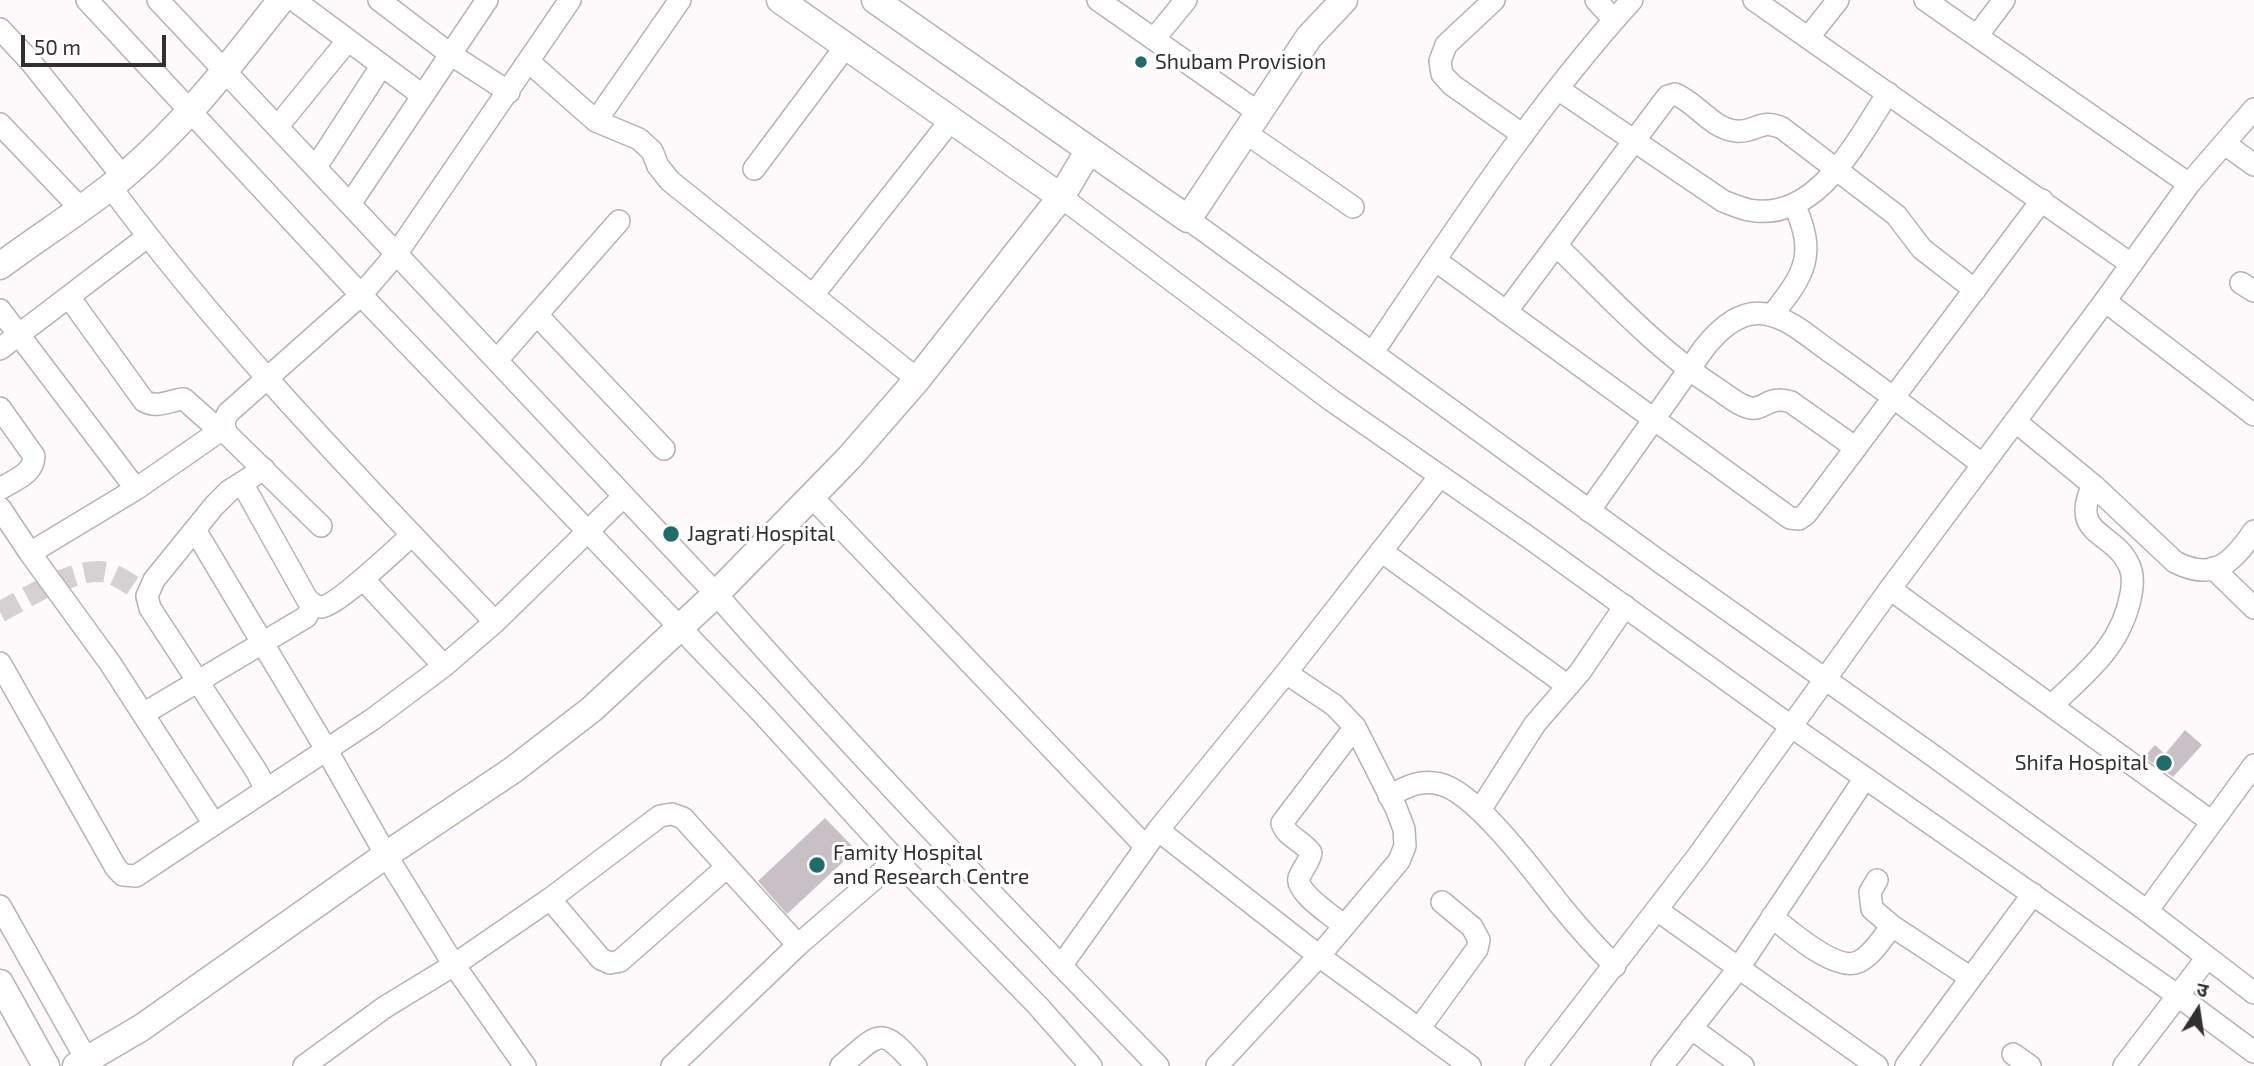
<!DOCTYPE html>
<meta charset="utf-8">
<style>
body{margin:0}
#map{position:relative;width:2254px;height:1066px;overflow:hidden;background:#fefafc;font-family:"Exo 2","Noto Sans Devanagari",sans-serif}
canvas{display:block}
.north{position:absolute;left:2163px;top:975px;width:70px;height:70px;-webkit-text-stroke:5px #fff;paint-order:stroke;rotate:12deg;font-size:19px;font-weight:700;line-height:28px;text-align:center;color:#322f31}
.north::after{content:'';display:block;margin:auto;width:24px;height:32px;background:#322f31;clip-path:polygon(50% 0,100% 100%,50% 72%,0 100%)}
.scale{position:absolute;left:21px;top:35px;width:145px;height:32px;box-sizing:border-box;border:4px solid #322f31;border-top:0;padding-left:9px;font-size:21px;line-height:24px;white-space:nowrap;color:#322f31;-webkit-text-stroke:5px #fff;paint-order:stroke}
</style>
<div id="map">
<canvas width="2254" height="1066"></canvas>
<div class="north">उ</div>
<div class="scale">50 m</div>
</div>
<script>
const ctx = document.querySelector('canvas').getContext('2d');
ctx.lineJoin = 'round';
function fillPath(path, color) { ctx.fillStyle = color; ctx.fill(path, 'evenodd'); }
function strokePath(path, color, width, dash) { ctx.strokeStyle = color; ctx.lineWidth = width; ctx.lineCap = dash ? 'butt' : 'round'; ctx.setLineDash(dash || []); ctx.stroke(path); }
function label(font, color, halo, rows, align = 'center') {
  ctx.font = font + ' "Exo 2",sans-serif'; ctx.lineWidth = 6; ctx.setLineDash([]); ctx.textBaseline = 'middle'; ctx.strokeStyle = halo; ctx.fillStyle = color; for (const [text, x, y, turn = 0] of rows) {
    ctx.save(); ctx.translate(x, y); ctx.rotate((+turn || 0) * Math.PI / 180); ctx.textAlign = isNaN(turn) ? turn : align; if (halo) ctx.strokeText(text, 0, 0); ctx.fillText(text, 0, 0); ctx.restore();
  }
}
fillPath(new Path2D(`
 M2185,730L2202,745L2173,777L2144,757L2155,745L2165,754Z
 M825,818L856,850L787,914L758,881Z`), '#c9c0c5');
strokePath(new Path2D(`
 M0,612C27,598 79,564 109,573C123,578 135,588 147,596`), '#d5d1d3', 21, [21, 10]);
const minor = new Path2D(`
 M87,0L361,295L760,711L896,860L1039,1007L1091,1066
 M158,0L716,594C858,756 1008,911 1158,1066
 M294,0L422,95
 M379,0L450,54L509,92
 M1098,0L1259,113
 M1494,0L1446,45L1440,61L1442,74L1452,85L1523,135
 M1596,0L1614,20
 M1754,0L2131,264
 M1925,0L2189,184
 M0,29L30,61L123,177
 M1977,36L2004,0
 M1808,38L1838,0
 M1154,39L1186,0
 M529,62L596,121L639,139L652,151L658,166L670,181L917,379
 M1558,89L1723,201C1731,204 1740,208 1749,210C1817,223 1857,140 1888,93
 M596,121L680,0
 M0,124L81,209
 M278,126L348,40
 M1246,133L1353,207
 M2225,144L2254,165
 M316,167L382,65
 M754,169L846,46
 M110,186C225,342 362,482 495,622
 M1061,197L1331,400L1531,539L1792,727L2177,995L2254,1052
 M350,204L487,0
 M1188,219L1663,564L1935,757L2147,911L2254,993
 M1556,245C1608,296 1658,351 1719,390C1728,396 1737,404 1747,407C1764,413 1767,394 1791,402L1856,448
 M1435,260L1790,518L1799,519L1806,514L2042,200
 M2241,283L2254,291
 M813,295L951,120
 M69,297L144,401C158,409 169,400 184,399L220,431
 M2105,301L2254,415
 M0,310L136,489
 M1506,312L1664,101L1668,96L1675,94C1696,102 1712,129 1736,131C1756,133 1760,118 1782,128L1896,215L1922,249L1975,290
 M537,315L664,449
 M1772,315C1805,274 1817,255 1794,204
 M0,349L147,237
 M1373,352C1454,232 1534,108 1632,0
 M497,360L619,221
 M0,408L34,456C34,474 14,480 0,489
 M2015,421L2093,485L2175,562C2214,582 2233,562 2254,531
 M264,469L229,491L214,506L154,580L147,596L150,608L257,772L266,790
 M242,483L307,599C311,602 315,607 321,607C337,606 397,548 412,535
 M810,495L1146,847
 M0,508L30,553L110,663L214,824
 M1589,511L1705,347C1721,327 1745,306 1773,316C1794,322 1814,341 1832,353C1883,389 1933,427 1983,465
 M321,526L228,435C223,426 223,422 228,413L361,295L397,253L570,0
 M195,530L326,749L386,855L454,965L525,1066
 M1381,551L1568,686
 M30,553L136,489L224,428
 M2213,568L2254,608
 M363,579L444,666
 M1890,589L2212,822
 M0,663L116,868L123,875L136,876L373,719L444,666L495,622L624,496
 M2052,705C2088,671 2122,645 2131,594C2133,584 2133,572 2128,563C2112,531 2069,535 2093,485
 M143,714L306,617L313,605
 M1389,796C1406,787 1420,779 1440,784C1477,793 1536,875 1561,906C1578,927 1596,947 1615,966
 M1480,810L1535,724L1580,672L1625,606
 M1158,830L1319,956L1470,1066
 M1877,880L1870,892L1872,909L1892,926L1971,978
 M550,899L601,959L610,963L620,961L727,867
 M0,906L90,1066
 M1657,910L1877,1066
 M2147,911L2254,765
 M1772,917C1790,931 1835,972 1858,962C1872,956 1883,937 1892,926
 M1343,925C1333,916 1295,892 1299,878C1302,869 1309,863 1311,853C1303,841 1286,837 1282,823L1355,727
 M1061,966L1158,830L1286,673L1440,476
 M1691,1028L1743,1066
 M1419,1029L1477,949L1479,940L1472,927L1442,902
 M2013,1054L2030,1066
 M304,1066L385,1007L454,965L550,899L660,816L672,814L683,818L798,945
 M672,1066L798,945L896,860
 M841,1066C880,1033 880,1024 916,1066
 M1217,1066L1319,956L1399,861L1405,846L1404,829L1396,808L1355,727L1334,705L1286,673
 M1536,1066L1698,856L1890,589L2105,301L2189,184L2254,109
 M1662,1066L1738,969L1865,778
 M1906,1066L2033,894
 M2124,1066L2206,959`);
const tertiary = new Path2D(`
 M780,0L1061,197
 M875,0L1188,219L1309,37L1344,0
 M0,266C41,235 86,208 125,175C185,124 233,61 281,0
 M0,983L46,1066
 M76,1066L141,1028L386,855L513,770L592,709L716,594L849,458L916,381L1061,197L1089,150`);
strokePath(minor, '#b9b0b5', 24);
strokePath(tertiary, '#b9b0b5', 29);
strokePath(minor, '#fff', 21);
strokePath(tertiary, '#fff', 26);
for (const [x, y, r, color] of [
 [1141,62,7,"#216c69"],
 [671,534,9,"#216c69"],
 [2164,763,9,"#216c69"],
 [817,865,9,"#216c69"]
]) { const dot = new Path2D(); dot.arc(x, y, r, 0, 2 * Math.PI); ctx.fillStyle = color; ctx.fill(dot); strokePath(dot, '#fff', 2.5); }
label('21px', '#322f31', '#fff', [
 ["Shubam Provision",1155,62],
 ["Jagrati Hospital",687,534],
 ["Shifa Hospital",2148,763,"right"],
 ["Famity Hospital",833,853],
 ["and Research Centre",833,877]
], 'left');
</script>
